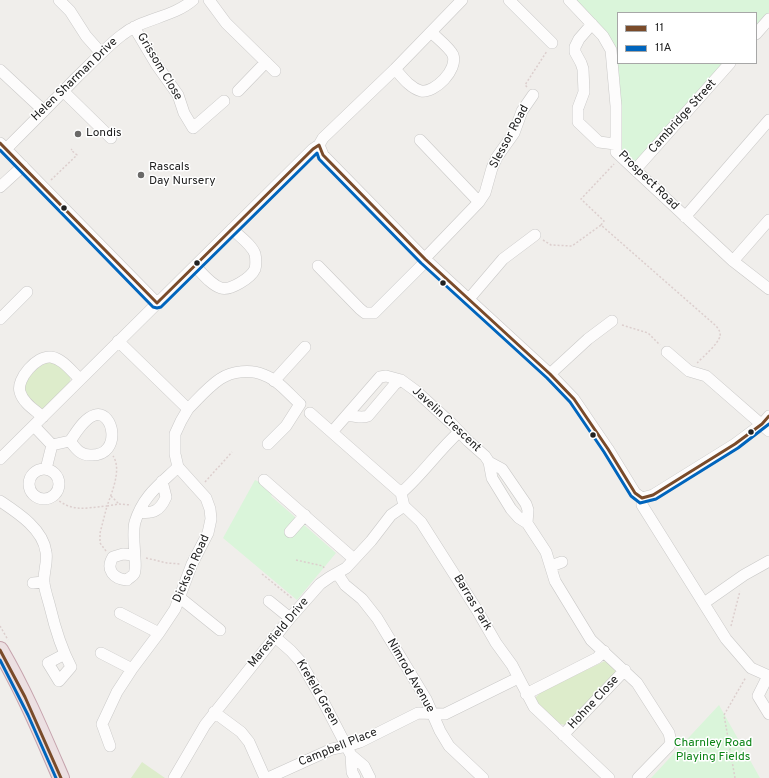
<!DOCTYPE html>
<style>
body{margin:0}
#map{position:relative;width:769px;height:778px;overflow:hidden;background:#f0eeeb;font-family:Overpass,sans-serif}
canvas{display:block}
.legend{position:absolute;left:617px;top:12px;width:140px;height:52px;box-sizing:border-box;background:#fff;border:1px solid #a7a7a7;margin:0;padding:5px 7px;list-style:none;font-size:12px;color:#222}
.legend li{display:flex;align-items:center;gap:8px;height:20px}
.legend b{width:20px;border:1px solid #a7a7a7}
</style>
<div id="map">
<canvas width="769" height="778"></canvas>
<ul class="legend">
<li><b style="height:5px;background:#7a4b2a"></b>11</li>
<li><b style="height:5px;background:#0065bd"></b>11A</li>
</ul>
</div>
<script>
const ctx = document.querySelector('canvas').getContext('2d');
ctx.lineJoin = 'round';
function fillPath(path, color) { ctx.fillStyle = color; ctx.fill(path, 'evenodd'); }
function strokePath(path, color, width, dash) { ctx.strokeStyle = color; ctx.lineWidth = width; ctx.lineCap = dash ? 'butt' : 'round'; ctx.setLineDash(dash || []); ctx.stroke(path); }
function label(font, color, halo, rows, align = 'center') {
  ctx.font = font + ' Overpass,sans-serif'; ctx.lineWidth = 3; ctx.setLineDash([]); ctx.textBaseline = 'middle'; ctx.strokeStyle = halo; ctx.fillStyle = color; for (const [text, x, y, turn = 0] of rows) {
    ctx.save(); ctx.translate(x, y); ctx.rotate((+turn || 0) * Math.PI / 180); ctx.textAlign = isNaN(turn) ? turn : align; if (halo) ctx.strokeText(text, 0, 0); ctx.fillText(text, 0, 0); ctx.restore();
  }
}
fillPath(new Path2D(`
 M54,361L71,376L69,385L47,407L41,409L25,394L24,382C33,373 41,362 54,361Z
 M608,660L613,664L616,671L613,676L565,725L560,724L539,706L535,701L536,697L542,691L605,661Z
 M142,762L165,778H131Z`), '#ddeccb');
fillPath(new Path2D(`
 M576,0H769V13L756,28V13H618V63H726L637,164L622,150L620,145L614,48Z
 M255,480L264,484L274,493L271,496L336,553L297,600L223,538Z
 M719,705L760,778H651Z`), '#daf5da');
const minor = new Path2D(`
 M59,0L70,11L86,36L101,53
 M209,0L226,23L275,71
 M509,0L552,43
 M569,0L603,36L611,50L616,106V152L733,261L769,289
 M592,24L579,39L575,47V52L581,63L583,69L584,92L578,108V122L599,142L615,144
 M134,27L156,64L178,95L184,113L193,128L224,101
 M756,34L769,19
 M395,69C402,77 410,88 421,91C435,93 458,70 453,55C450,48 437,38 431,32
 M0,70L44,111
 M63,91L111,138
 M238,91L266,62
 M420,140L479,202
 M0,143L157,303
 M319,145L323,155L425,259L550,374L574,399L608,449L635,493L642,498
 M6,149C30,125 54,101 77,77C92,63 106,47 122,35C143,18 172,18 193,0
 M635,170L730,63
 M0,187L23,166
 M685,217L769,120
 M733,261L769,220
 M195,266C202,273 211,285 221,288C230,291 251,278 255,269C256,266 256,258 255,254C252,245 239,236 232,229
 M318,266L360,309L365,313H374L422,265L428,255L479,202L485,193L492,168L497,157L514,133L522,111L533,95
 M468,300L503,259L535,235
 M0,319L27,292
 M118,341L188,409C198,399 208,387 220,379C232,371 251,369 264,375C278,380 289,394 300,404L286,426L268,444
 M667,352L689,371L706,376L769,431
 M550,374L588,339L612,321
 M274,381L305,347
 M310,413L401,493L404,506L421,522L477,610L496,643L512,665L534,707L609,778
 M347,416C356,415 359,419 368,416L395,384L401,380
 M43,417C35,410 23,403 20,392C16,379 37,355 51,357C63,359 71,371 80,379
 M34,426L52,445
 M332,432L380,377L386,376L401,380L416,391L452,424L468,441L485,456L489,462L502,469L526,504L528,510L527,523
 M52,445L70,441C76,433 84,418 95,415C114,410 122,455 92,455C81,456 76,449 70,441
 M0,459L313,149L319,145L323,138L395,69L462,0
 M489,462L492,478L511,509L519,518L527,523L546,552L555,581L591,640L637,683L669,733L671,742L669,746L638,778
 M46,469L52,445
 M29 484a15 15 0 1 1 30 0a15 15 0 1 1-30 0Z
 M264,480L354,559
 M401,493C422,475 438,451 459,432
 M642,498V505L726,639L751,668L769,676
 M642,498L653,495L735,444L762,424L769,416
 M0,501C18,513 43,529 46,552C48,562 43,573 44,583C45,591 48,599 50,607C55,628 61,648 71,667L59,681L48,663L65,654
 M139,512C153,514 160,511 166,497L162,481
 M290,532L305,515
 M134,555L123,554L113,557C105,570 114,579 127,580C129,578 133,576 134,574C138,567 131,536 135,522C143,496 159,485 178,467
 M551,566L562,562
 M337,573L345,585L362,599L377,618L426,699L440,731L449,746L483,778
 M33,583L44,582
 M179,597L220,630
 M269,601L290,618
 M704,603L744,575L769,561
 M120,613L159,633
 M275,637L291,651L300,661L323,701L351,755L364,766L370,778
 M101,653L132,669
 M768,676L758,696L769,714
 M526,694L597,658L604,651
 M214,712L241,732L249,742L265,778
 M563,735L625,670
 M110,746L102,724L117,692L132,669L159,633L175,609L192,564L208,533L211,519L210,509L206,498L178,467L175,454V434L181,421L188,409
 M351,755L352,772L355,778
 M174,778L205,725L290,618L320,584L330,577L346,568L371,541L391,515L404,506
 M268,778L332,749L347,746L360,742L418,713L445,714L518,678`);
const highway = new Path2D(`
 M0,650C24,691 42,734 61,778`);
strokePath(minor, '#c9c8c7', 12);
strokePath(highway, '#c5a2ac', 18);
strokePath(new Path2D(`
 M527,87L525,85L547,51
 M51,180L77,155L71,150L72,149
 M601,225L604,221L581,199L614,164
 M543,240L551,245L572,246L601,225L715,325C718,328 721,332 720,336C719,343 703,357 697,363
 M622,325L648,333L660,345
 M205,482L232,452
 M53,496C72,513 83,508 107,506C112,492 122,469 113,456
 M111,496L119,504
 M106,551L100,543V533L107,506L119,504L131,505
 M146,558L167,563L181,564
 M296,560L323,566L324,568
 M262,574L293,599
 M0,626L8,640
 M731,626L740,591
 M735,778L724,715L746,677`), '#dccecd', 1.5, [2, 2]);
strokePath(minor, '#fdfcfc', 11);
strokePath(highway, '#ece0e2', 16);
strokePath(new Path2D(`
 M0,143L157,303L313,149L319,145L323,155L425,259L550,374L574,399L608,449L635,493L642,498L653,495L735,444L762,424L769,416
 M0,650L25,697L61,778`), '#7a4b2a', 3);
strokePath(new Path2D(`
 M0,150L153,307L157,308L161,307L317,153L319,159L421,263L547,378L570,402L604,452L631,496L640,503L656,499L738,448L769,424
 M0,660L28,715L56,778`), '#0065bd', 3);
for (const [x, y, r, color] of [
 [78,134,4,"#6a6968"],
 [141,175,4,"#6a6968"],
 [64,208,3.5,"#222"],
 [197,263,3.5,"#222"],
 [443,283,3.5,"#222"],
 [751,432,3.5,"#222"],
 [593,435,3.5,"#222"]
]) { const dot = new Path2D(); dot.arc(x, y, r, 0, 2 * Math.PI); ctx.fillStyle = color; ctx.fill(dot); strokePath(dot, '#fff', 1.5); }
label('12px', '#222', '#fff', [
 ["Grissom Close",159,67,59],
 ["Helen Sharman Drive",75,80,-44],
 ["Cambridge Street",683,117,-48],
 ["Slessor Road",510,137,-62],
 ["Prospect Road",648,181,44],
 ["Javelin Crescent",446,420,43],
 ["Dickson Road",192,569,-66],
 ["Barras Park",472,603,59],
 ["Maresfield Drive",279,633,-50],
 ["Nimrod Avenue",410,676,60],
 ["Krefeld Green",317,693,60],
 ["Hohne Close",594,703,-47],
 ["Campbell Place",338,748,-22]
]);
label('12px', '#222', '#fff', [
 ["Londis",86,134],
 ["Rascals",149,168],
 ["Day Nursery",149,182]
], 'left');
label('12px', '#0c8416', '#fff', [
 ["Charnley Road",713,744],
 ["Playing Fields",713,758]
]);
</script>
